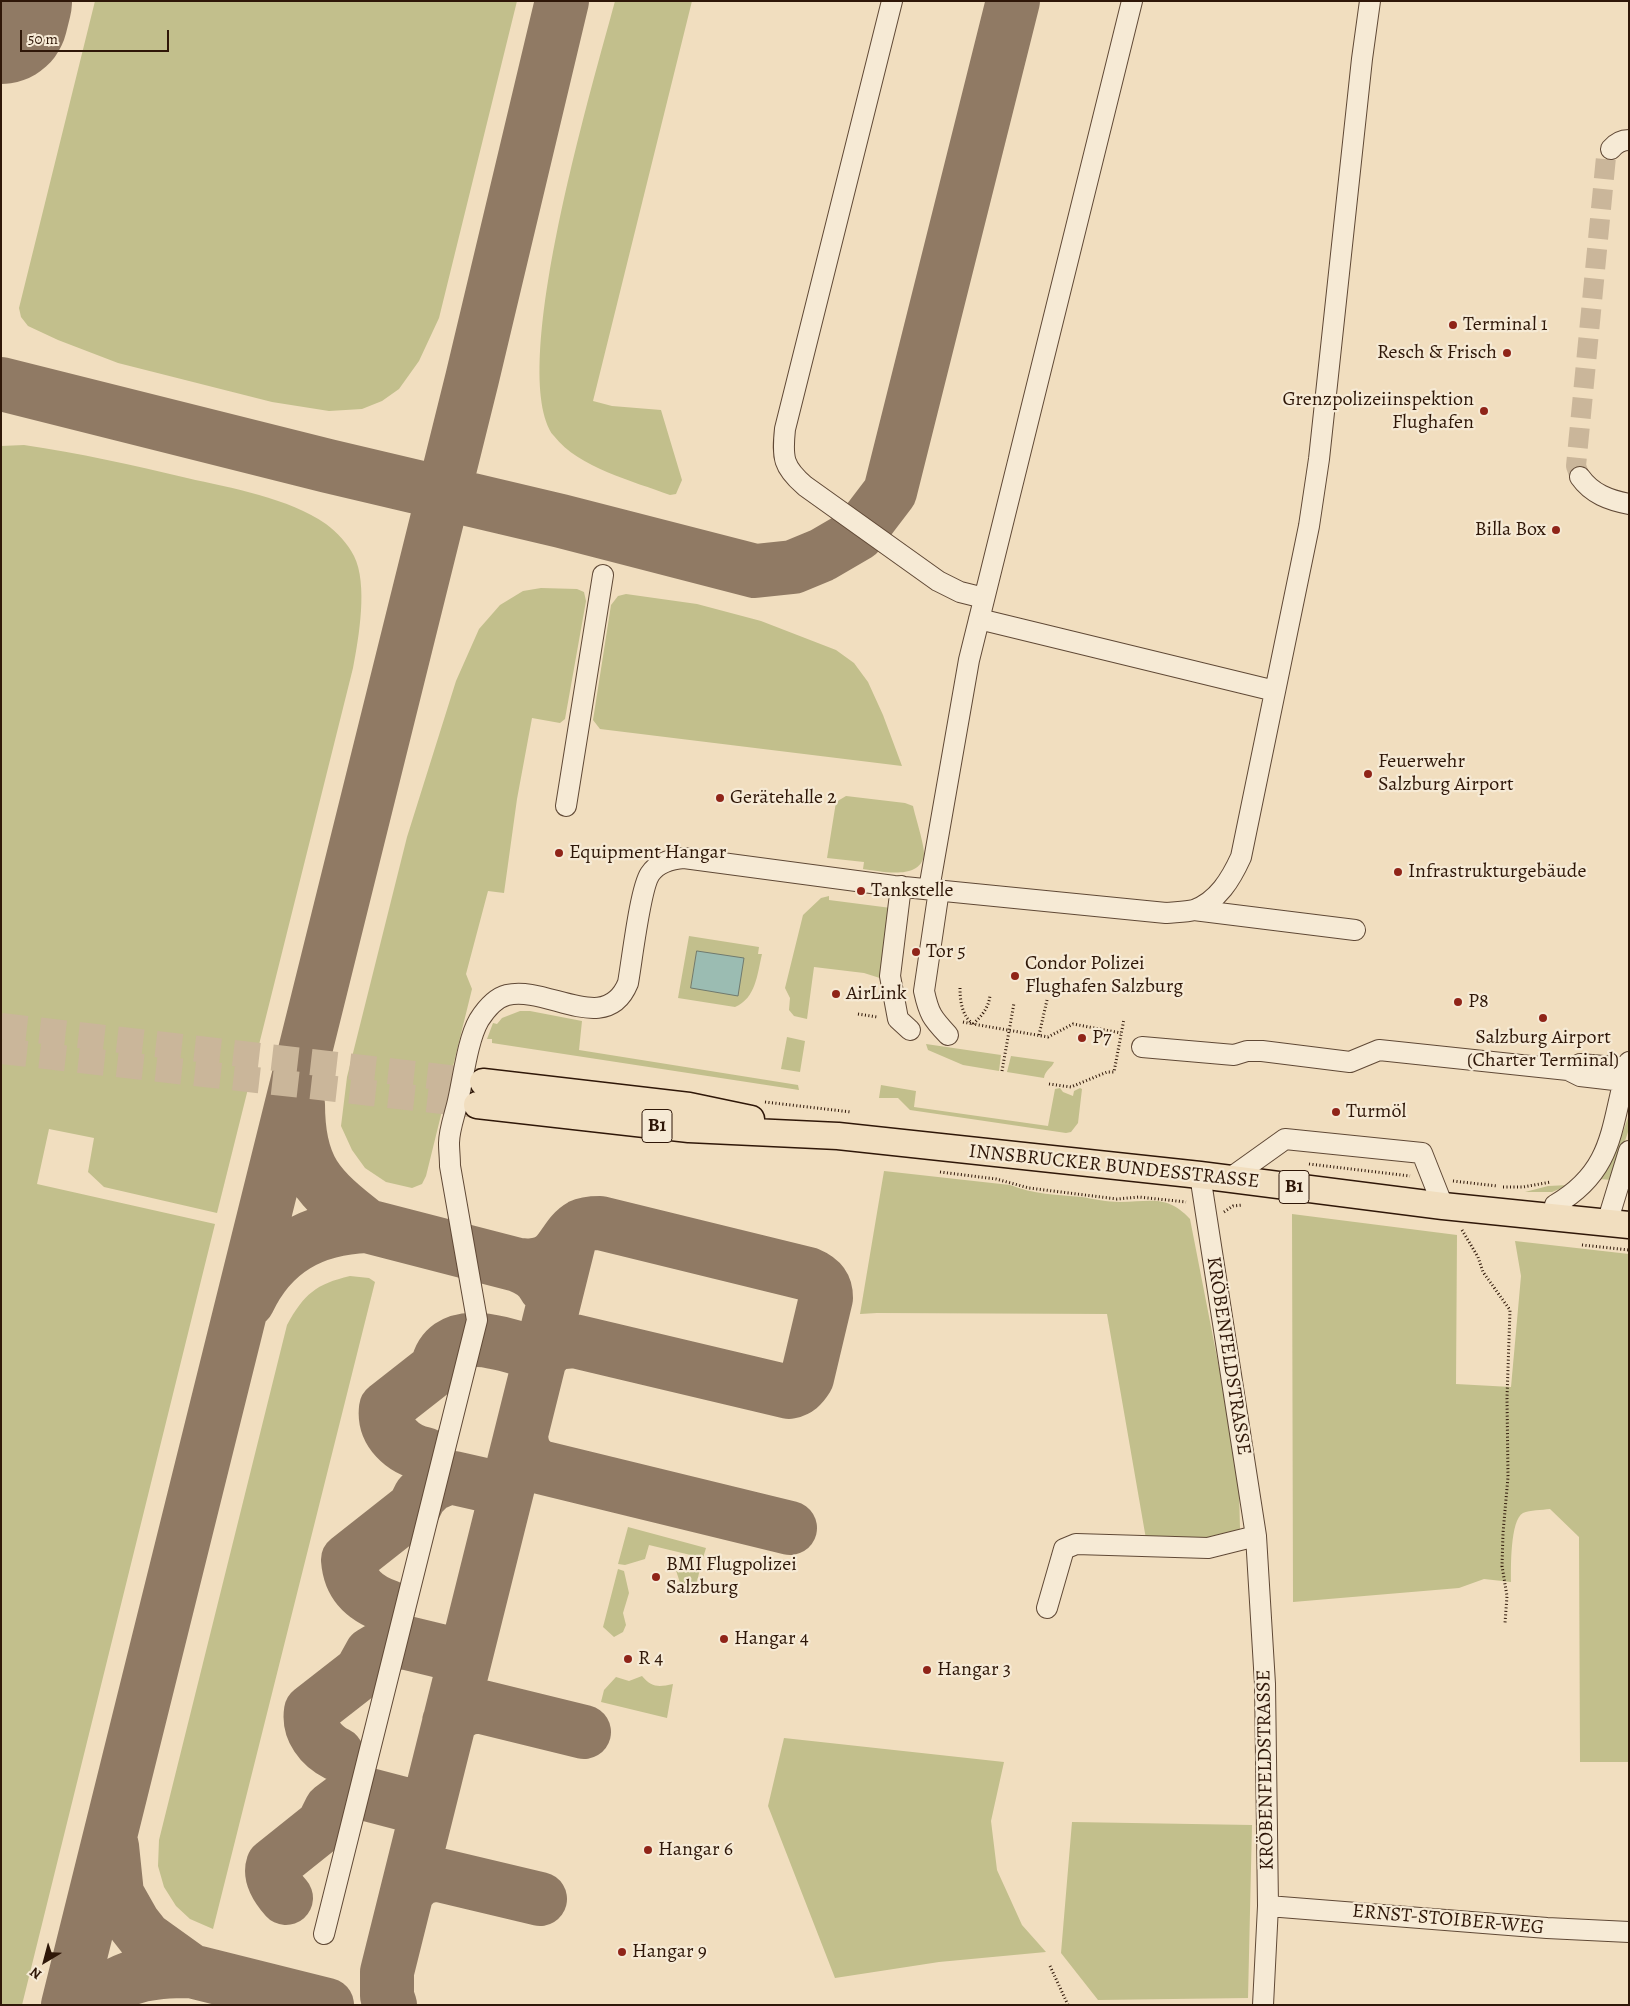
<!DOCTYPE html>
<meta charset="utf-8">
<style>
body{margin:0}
#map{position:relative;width:1630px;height:2006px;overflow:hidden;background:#f1debf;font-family:Alegreya,serif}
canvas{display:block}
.frame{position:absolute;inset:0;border:2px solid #2f1708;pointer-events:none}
.north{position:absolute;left:20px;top:1936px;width:50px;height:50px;-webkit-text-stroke:4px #f6ead5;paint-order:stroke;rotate:217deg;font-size:14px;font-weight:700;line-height:20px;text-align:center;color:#2f1708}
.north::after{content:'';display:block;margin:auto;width:18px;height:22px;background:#2f1708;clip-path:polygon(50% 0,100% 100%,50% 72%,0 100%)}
.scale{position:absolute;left:20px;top:30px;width:149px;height:22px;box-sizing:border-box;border:2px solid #2f1708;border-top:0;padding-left:6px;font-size:15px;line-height:18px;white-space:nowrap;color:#2f1708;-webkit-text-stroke:4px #f6ead5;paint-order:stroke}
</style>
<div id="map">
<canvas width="1630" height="2006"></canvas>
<div class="frame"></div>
<div class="north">N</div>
<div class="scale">50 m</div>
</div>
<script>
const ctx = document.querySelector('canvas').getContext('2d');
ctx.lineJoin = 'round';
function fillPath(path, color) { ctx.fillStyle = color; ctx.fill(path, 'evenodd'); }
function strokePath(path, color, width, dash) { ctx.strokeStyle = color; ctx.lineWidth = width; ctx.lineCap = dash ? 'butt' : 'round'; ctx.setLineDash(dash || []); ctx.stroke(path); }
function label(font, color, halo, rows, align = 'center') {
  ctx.font = font + ' Alegreya,serif'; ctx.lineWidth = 4.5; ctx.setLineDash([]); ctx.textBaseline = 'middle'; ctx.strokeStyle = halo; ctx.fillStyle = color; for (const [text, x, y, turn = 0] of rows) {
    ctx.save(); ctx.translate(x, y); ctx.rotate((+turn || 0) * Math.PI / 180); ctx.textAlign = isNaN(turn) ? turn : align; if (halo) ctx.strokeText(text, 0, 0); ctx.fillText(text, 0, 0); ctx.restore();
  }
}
fillPath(new Path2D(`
 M95,1H517L439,318L419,361L399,389L382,401L362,409L329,411L272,402L118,363L58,340L28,326L21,317L19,308Z
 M615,1H692L593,401L612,406L661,410L682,480L676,494L670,495C633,481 579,468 554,436C506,373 594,81 615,1Z
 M24,445C79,453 133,465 187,478C231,488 289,498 326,524C337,532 348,544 354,556C368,584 359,637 353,668L217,1213L104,1187L88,1172L94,1138L49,1129L37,1184L215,1224L22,2005H1V446Z
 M541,588L577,589L584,592L586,601L565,719L560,723L532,718L517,799L504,893L488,891L466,974L472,989L426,1176L422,1184L412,1188L386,1182L365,1168L352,1150L341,1126L347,1077L407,837L456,681L479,629L500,605L523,591Z
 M626,594L697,604L761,621L836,650L854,663L868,682L883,715L902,766L600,729L593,720L611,605L618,596Z
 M846,796L905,803L913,806C915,816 925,846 924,855C920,881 880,871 863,869L864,862L827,858L836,802Z
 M829,896V900L891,908L883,979L864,973L814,967L807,1019L794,1016L789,1010L790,998L785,988L803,915L821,898Z
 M689,936L759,947L758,954H762C757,975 756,998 735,1007L678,998Z
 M520,1011H530L582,1021L579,1050L798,1085L799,1090L492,1043V1039H487L493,1023L497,1024L502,1018Z
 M787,1037L805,1041L800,1072L781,1069Z
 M926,1044L1001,1055L999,1071L963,1065L928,1050Z
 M1011,1056L1054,1062C1052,1068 1045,1070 1044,1078L1007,1072Z
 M881,1085L916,1091L914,1107L1048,1126L1055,1089L1060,1088L1063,1092L1073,1096L1074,1091L1080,1088L1082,1089L1078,1123L1071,1132L1066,1133L910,1110L898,1098H879Z
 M1629,1115V1129L1612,1180L1599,1179L1617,1148Z
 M884,1171L1010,1185C1033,1194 1057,1195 1082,1197C1094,1199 1107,1202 1120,1202C1150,1202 1167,1194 1190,1219L1222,1383L1239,1488L1240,1529L1224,1537L1201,1540L1146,1539L1107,1314L877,1313L860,1314Z
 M1569,1185L1552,1192H1525L1548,1186Z
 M1292,1214L1457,1235L1456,1384L1511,1387L1521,1276L1515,1241L1629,1254V1762H1580L1579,1537L1550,1509C1542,1510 1530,1510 1523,1513C1510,1520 1511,1568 1511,1582L1484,1579L1459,1588L1293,1602Z
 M350,1276L369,1278L375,1282L213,1929L190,1919L176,1906L164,1887L158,1866L159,1840L287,1325C304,1294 316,1284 350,1276Z
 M628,1527L706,1548L703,1558L649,1545L645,1559L625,1565L618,1564Z
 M673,1561L700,1569L696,1586L682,1589Z
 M618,1569L624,1571L629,1593L623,1613L626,1625L623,1632L614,1637L603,1627Z
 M642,1676C652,1688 659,1687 673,1684L667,1718L601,1702L604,1690L616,1677L629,1681Z
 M784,1738L1004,1762L991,1821L997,1870L1022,1925L1046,1952L939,1962L835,1978L768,1806Z
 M1072,1822L1252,1825L1248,1998L1098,2000L1061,1953Z`), '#c2bf8c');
const water = new Path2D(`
 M697,951L744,958L738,996L691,988Z`);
fillPath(water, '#9bbcb2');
strokePath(water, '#707a6e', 1);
strokePath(new Path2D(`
 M1,384L328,466L561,521L755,571L793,567L822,555L858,534L890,492L1013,1
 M367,1226L518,1265C530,1270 539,1275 545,1287
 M518,1265C523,1265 529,1266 534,1265C562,1263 563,1236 581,1226C587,1223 594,1223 600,1223L808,1274C820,1279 826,1285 826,1298L807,1378C802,1386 798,1390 789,1392L574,1341L553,1343L540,1358
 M248,1301C272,1250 313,1228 367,1226C318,1188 298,1169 298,1104
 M521,1435C522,1450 526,1459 540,1467L790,1528
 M425,1454C403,1450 383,1432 386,1408L437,1368C447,1319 511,1347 541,1355
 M389,1607C366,1599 350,1586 348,1560L414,1508L420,1496L431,1485L447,1478H454L507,1490
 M449,1722C459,1711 467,1706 482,1707L584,1732
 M337,1754C321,1746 308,1730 311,1711L361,1672L371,1654L386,1645L403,1642L465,1657
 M407,1893C415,1880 424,1875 439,1875L540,1899
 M286,1898C278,1889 269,1877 273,1865L323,1825L331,1809L347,1797L359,1793L366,1794L427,1810
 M191,1971L327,2005
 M68,2005L472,379L562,1
 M91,2005C119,1974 152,1971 191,1971L145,1938L134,1924L117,1894L112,1846
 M390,2005L387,1996V1972L570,1238`), '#907a64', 54);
strokePath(new Path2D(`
 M1,17L5,1`), '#907a64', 134);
strokePath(new Path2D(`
 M1580,477L1576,466L1606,157L1611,149`), '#cab69a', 20, [20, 10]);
strokePath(new Path2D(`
 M1,1026L483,1082
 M1,1051L477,1105`), '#cab69a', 26, [26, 13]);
const minor = new Path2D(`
 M892,1L785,429C782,458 783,467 805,486L938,581L960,592L984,598
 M1611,149C1616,143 1621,140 1629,140
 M1580,477C1592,494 1609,500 1629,504
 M979,619L1275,691
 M566,806L603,575
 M901,886L890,976L898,1019L910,1030
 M929,889L969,660L1132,1
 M939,890L924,991C929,1014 932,1018 948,1035
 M1194,910L1355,930
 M1142,1047L1234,1055L1247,1051H1262L1350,1062L1379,1050L1568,1070
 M1623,1081L1580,1076L1568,1070L1580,1064L1627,1068
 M1200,1175L1256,1536L1265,1684L1268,1906L1263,2005
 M1229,1179L1285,1139L1422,1153L1443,1206
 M1555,1205C1617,1169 1610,1123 1629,1062
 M1607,1223L1629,1151
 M1047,1608L1064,1549L1076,1544L1208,1548L1256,1536
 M1268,1906L1547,1928L1629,1932
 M324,1934L477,1320L450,1166C450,1158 449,1150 449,1143C449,1131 454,1117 457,1105C463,1081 467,1041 479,1020C486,1009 495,998 507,995C547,985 606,1037 628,983C632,961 640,889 650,874C658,862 671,859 684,858L894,886L1166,913C1175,912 1186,912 1194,910C1218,901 1231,879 1241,857L1309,526L1319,459L1362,59L1370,1`);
const major = new Path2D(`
 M483,1082L689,1106L751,1119
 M477,1105L689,1129L838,1136L1200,1175L1443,1206L1629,1225`);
strokePath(minor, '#604936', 22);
strokePath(major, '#2f1708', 29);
strokePath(new Path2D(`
 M960,988C960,1001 962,1016 973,1024L1048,1037L1073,1024L1121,1033
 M858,1014L877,1017
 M963,1022L973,1024C982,1016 989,1007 990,995
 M1039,1035L1047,1000
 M1002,1071L1014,1003
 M1049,1084L1071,1087L1107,1072H1114L1124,1019
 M765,1102L851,1112
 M1309,1164L1410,1176
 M940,1172L996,1179L1029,1188L1117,1199L1139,1197L1186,1202
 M1453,1181L1497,1186
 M1503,1187H1523L1551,1182
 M1224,1212L1233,1206L1243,1205
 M1462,1230L1478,1257L1483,1272L1510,1310L1507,1398L1508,1477L1503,1533L1502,1566L1507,1596L1505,1623
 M1582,1245L1629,1250
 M1050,1966L1068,2005`), '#2f1708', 3, [1, 2.5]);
strokePath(minor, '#f6ead5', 20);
strokePath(major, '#f1debf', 26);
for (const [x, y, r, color] of [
 [1453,325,5,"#8f2418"],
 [1507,353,5,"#8f2418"],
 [1484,411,5,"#8f2418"],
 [1556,530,5,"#8f2418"],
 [1368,774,5,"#8f2418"],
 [720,798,5,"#8f2418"],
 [559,853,5,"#8f2418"],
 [1398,872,5,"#8f2418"],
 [861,891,5,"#8f2418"],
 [916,952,5,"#8f2418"],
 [1015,976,5,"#8f2418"],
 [836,994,5,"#8f2418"],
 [1458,1002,5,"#8f2418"],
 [1543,1018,5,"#8f2418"],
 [1082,1038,5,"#8f2418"],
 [1336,1112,5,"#8f2418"],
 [656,1577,5,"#8f2418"],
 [724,1639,5,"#8f2418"],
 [628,1659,5,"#8f2418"],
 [927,1670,5,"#8f2418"],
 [648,1850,5,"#8f2418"],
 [622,1952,5,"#8f2418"]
]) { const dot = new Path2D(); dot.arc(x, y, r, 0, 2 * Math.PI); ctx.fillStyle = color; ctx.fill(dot); strokePath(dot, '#f6ead5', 2); }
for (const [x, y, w] of [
 [657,1126,30],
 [1294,1187,30]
]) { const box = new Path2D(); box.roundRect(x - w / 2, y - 16.5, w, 33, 4); ctx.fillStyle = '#f6ead5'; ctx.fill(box); strokePath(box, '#2f1708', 1); }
label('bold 19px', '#2f1708', null, [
 ["B1",657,1126],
 ["B1",1294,1187]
]);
label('20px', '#2f1708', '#f6ead5', [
 ["Terminal 1",1463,325],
 ["Resch & Frisch",1497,353,"right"],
 ["Grenzpolizeiinspektion",1474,400,"right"],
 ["Flughafen",1474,423,"right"],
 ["Billa Box",1546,530,"right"],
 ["Feuerwehr",1378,762],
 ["Salzburg Airport",1378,785],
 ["Gerätehalle 2",730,798],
 ["Equipment Hangar",569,853],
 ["Infrastrukturgebäude",1408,872],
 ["Tankstelle",871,891],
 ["Tor 5",926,952],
 ["Condor Polizei",1025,964],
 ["Flughafen Salzburg",1025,987],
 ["AirLink",846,994],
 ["P8",1468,1002],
 ["P7",1092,1038],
 ["Salzburg Airport",1543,1038,"center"],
 ["(Charter Terminal)",1543,1061,"center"],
 ["Turmöl",1346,1112],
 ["BMI Flugpolizei",666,1565],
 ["Salzburg",666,1588],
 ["Hangar 4",734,1639],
 ["R 4",638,1659],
 ["Hangar 3",937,1670],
 ["Hangar 6",658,1850],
 ["Hangar 9",632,1952]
], 'left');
label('20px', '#2f1708', '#f6ead5', [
 ["INNSBRUCKER BUNDESSTRASSE",1114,1167,6],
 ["KRÖBENFELDSTRASSE",1228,1356,81],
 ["KRÖBENFELDSTRASSE",1266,1770,-91],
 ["ERNST-STOIBER-WEG",1448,1920,5]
]);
</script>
